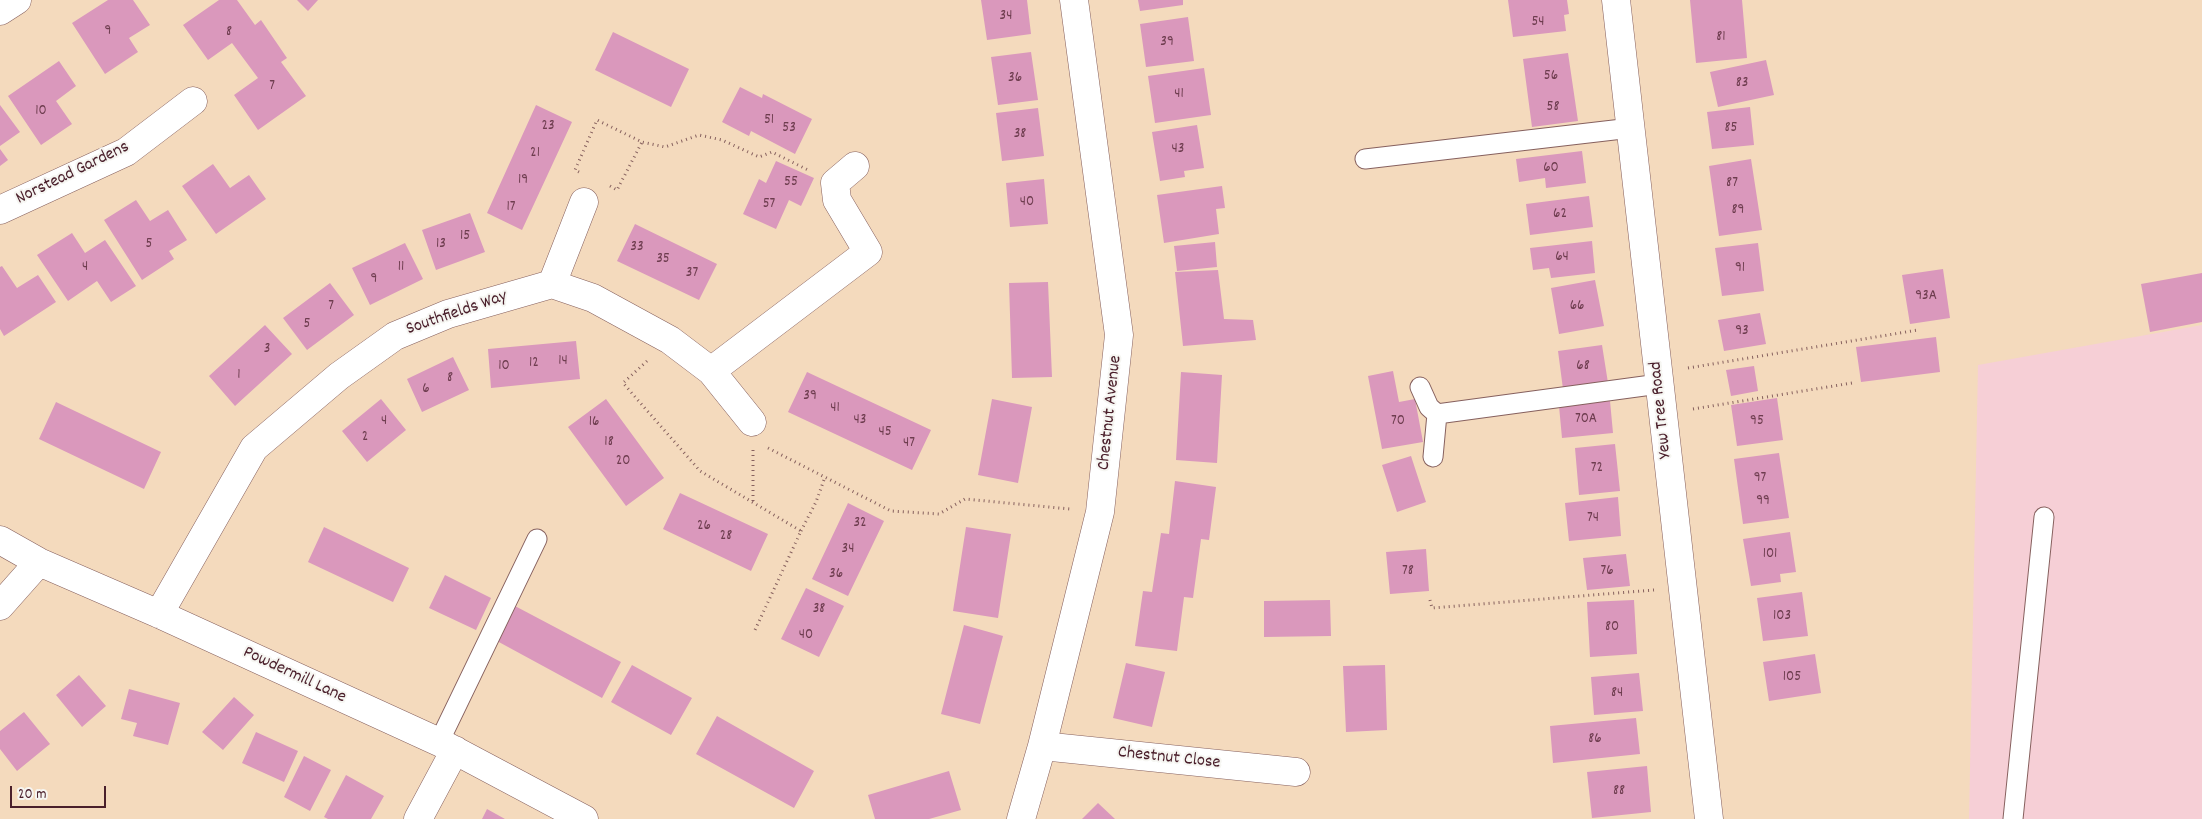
<!DOCTYPE html>
<style>
body{margin:0}
#map{position:relative;width:2202px;height:819px;overflow:hidden;background:#f4dabd;font-family:Dekko,sans-serif}
canvas{display:block}
.scale{position:absolute;left:10px;top:786px;width:96px;height:22px;box-sizing:border-box;border:2px solid #4a1f2b;border-top:0;padding-left:6px;font-size:15px;line-height:18px;white-space:nowrap;color:#4a1f2b;-webkit-text-stroke:4px #f6f6f2;paint-order:stroke}
</style>
<div id="map">
<canvas width="2202" height="819"></canvas>
<div class="scale">20 m</div>
</div>
<script>
const ctx = document.querySelector('canvas').getContext('2d');
ctx.lineJoin = 'round';
function fillPath(path, color) { ctx.fillStyle = color; ctx.fill(path, 'evenodd'); }
function strokePath(path, color, width, dash) { ctx.strokeStyle = color; ctx.lineWidth = width; ctx.lineCap = dash ? 'butt' : 'round'; ctx.setLineDash(dash || []); ctx.stroke(path); }
function label(font, color, halo, rows, align = 'center') {
  ctx.font = font + ' Dekko,sans-serif'; ctx.lineWidth = 4; ctx.setLineDash([]); ctx.textBaseline = 'middle'; ctx.strokeStyle = halo; ctx.fillStyle = color; for (const [text, x, y, turn = 0] of rows) {
    ctx.save(); ctx.translate(x, y); ctx.rotate((+turn || 0) * Math.PI / 180); ctx.textAlign = isNaN(turn) ? turn : align; if (halo) ctx.strokeText(text, 0, 0); ctx.fillText(text, 0, 0); ctx.restore();
  }
}
fillPath(new Path2D(`
 M2202,325V819H1969L1978,365Z`), '#f6cfd6');
fillPath(new Path2D(`
 M108,0H133L150,25L129,38L138,52L105,74L72,23Z
 M219,0H237L255,25L261,20L287,58L281,62L306,96L258,130L234,95L258,78L232,43L208,60L183,25Z
 M297,0H318L308,11Z
 M981,0H1027L1031,34L987,40Z
 M1138,0H1183V5L1140,11Z
 M1508,0H1567L1569,14L1564,15L1566,31L1513,37Z
 M1690,0H1742L1747,58L1696,63Z
 M1188,17L1194,61L1146,67L1140,24Z
 M613,32L689,69L671,107L595,70Z
 M1031,52L1038,100L998,105L991,57Z
 M1568,53L1578,121L1532,127L1523,59Z
 M1766,60L1774,95L1718,107L1710,72Z
 M59,61L76,86L56,101L72,124L41,145L8,96Z
 M1204,68L1211,115L1155,123L1148,76Z
 M740,87L762,98L763,94L812,119L795,154L751,131L749,136L722,122Z
 M0,105L20,132L0,146Z
 M536,105L572,122L522,230L487,213Z
 M1750,107L1754,145L1712,149L1707,112Z
 M1038,108L1044,156L1002,161L996,113Z
 M1197,125L1204,168L1184,171L1185,177L1160,181L1152,132Z
 M0,149L8,160L0,166Z
 M1582,151L1586,183L1546,188L1545,178L1519,182L1516,159Z
 M1751,159L1762,230L1719,236L1709,166Z
 M776,161L814,178L801,206L789,200L776,229L743,214L759,179L766,183Z
 M213,164L230,188L249,175L266,199L216,234L182,186Z
 M1044,179L1048,224L1010,227L1006,183Z
 M1222,186L1225,208L1216,209L1219,234L1164,243L1157,195Z
 M1589,196L1593,227L1530,235L1526,204Z
 M136,200L150,221L168,210L187,240L169,251L174,259L142,280L104,220Z
 M470,213L485,252L436,270L422,230Z
 M635,224L717,264L699,300L617,261Z
 M72,233L85,253L105,240L136,286L111,302L97,281L68,301L37,255Z
 M1592,241L1595,273L1551,278L1549,268L1533,270L1530,248Z
 M1215,242L1217,267L1177,271L1174,246Z
 M405,243L423,279L370,305L352,268Z
 M1758,243L1764,291L1722,296L1715,248Z
 M2,266L17,288L38,275L56,302L4,336L0,329V267Z
 M1943,269L1950,318L1910,324L1902,275Z
 M1218,270L1224,319L1253,320L1256,340L1183,346L1175,272Z
 M2202,273V322L2150,332L2141,284Z
 M1595,280L1604,326L1559,334L1551,288Z
 M1048,282L1052,377L1012,378L1009,283Z
 M330,283L354,315L307,350L283,318Z
 M1760,313L1766,344L1724,351L1718,320Z
 M265,325L292,354L235,406L209,376Z
 M1936,337L1940,372L1861,382L1856,347Z
 M576,341L580,379L491,388L488,349Z
 M1602,345L1608,383L1563,389L1558,351Z
 M453,357L469,390L422,412L407,379Z
 M1754,366L1758,391L1731,396L1726,370Z
 M1393,371L1399,402L1415,399L1423,442L1382,449L1368,376Z
 M807,372L931,430L912,470L788,412Z
 M1181,372L1222,375L1217,463L1176,460Z
 M1777,398L1783,440L1737,446L1731,405Z
 M381,399L406,430L367,462L342,431Z
 M606,399L664,478L626,506L568,427Z
 M992,399L1032,407L1018,483L978,475Z
 M1610,401L1613,433L1562,438L1559,406Z
 M56,402L161,452L144,489L39,439Z
 M1615,444L1620,491L1579,495L1575,448Z
 M1779,453L1789,518L1743,524L1734,459Z
 M1411,456L1426,502L1397,512L1382,465Z
 M1175,481L1216,487L1209,540L1201,539L1193,598L1184,597L1177,651L1135,646L1143,591L1152,592L1161,533L1169,534Z
 M680,493L768,534L751,571L663,529Z
 M1618,497L1621,536L1569,541L1565,503Z
 M848,503L884,521L848,596L812,579Z
 M324,527L409,568L393,602L308,562Z
 M966,527L1011,534L998,618L953,611Z
 M1790,532L1796,572L1780,574L1781,582L1751,586L1743,539Z
 M1426,549L1429,591L1390,594L1386,552Z
 M1626,554L1630,586L1587,590L1583,558Z
 M445,575L491,598L476,630L429,608Z
 M806,588L844,606L819,657L781,639Z
 M1802,592L1808,636L1763,641L1757,598Z
 M1330,600L1331,636L1264,637V601Z
 M1634,600L1637,654L1590,657L1587,602Z
 M515,606L621,662L602,698L497,641Z
 M964,625L1003,636L980,724L941,714Z
 M1815,654L1821,693L1769,701L1763,662Z
 M1126,663L1165,672L1152,727L1113,718Z
 M632,665L692,698L671,735L611,702Z
 M1385,665L1387,730L1346,732L1343,666Z
 M1639,673L1643,711L1594,715L1591,677Z
 M79,675L106,706L82,727L56,695Z
 M129,689L180,703L168,745L133,736L137,723L121,719Z
 M234,697L254,715L223,750L202,732Z
 M24,712L50,744L17,771L0,749V731Z
 M717,716L814,771L794,808L696,754Z
 M1636,718L1640,754L1553,763L1550,726Z
 M256,732L298,751L284,782L242,763Z
 M304,756L331,770L310,811L284,797Z
 M1647,766L1651,812L1592,818L1587,772Z
 M949,771L961,810L929,819H875L868,795Z
 M346,775L384,796L371,819H328L324,817Z
 M1098,803L1115,819H1082Z
 M487,809L505,819H482Z`), '#da98bc');
const service = new Path2D(`
 M1365,159L1631,128
 M1420,387L1429,407L1437,414L1659,384
 M1433,457L1437,414
 M439,742L537,539
 M2013,819L2044,517`);
const minor = new Path2D(`
 M0,11L17,0
 M0,210L126,152L193,101
 M552,284L584,202
 M711,371L868,252L837,200L835,183L855,166
 M0,540L39,562L159,614L439,742L584,819
 M0,606L39,562
 M159,614L254,448L339,376L395,336L448,314L552,284L593,298L670,340L711,371L752,422
 M1042,746L1296,772
 M418,819L455,750
 M1021,819L1042,746L1100,512L1119,335L1074,0`);
const tertiary = new Path2D(`
 M1616,0L1709,819`);
strokePath(service, '#86605e', 21);
strokePath(minor, '#86605e', 29);
strokePath(tertiary, '#86605e', 29);
strokePath(new Path2D(`
 M579,172L575,170L597,120L642,142L665,147L699,135L722,140L759,157L772,152L808,170
 M610,186L617,190L642,142
 M647,361L623,383L700,471L801,531L755,630
 M1688,368L1918,330
 M1693,409L1852,383
 M768,448L891,511L939,514L965,499L1070,509
 M753,450V501
 M801,531L816,502L825,477
 M1430,600L1432,608L1654,590`), '#86605e', 3, [1, 4]);
strokePath(service, '#fff', 19);
strokePath(minor, '#fff', 28);
strokePath(tertiary, '#fff', 28);
label('15px', '#6e3d4f', null, [
 ["34",1006,17],
 ["54",1538,23],
 ["9",108,32],
 ["8",229,33],
 ["81",1721,38],
 ["39",1167,43],
 ["56",1551,77],
 ["36",1015,79],
 ["83",1742,84],
 ["7",272,87],
 ["41",1179,95],
 ["58",1553,108],
 ["10",41,112],
 ["51",769,121],
 ["23",548,127],
 ["53",789,129],
 ["85",1731,129],
 ["38",1020,135],
 ["43",1178,150],
 ["21",535,154],
 ["60",1551,169],
 ["19",523,181],
 ["55",791,183],
 ["87",1732,184],
 ["40",1027,203],
 ["57",769,205],
 ["17",511,208],
 ["89",1738,211],
 ["62",1560,215],
 ["15",465,237],
 ["5",149,245],
 ["13",441,245],
 ["33",637,248],
 ["64",1562,258],
 ["35",663,260],
 ["4",85,268],
 ["11",401,268],
 ["91",1740,269],
 ["37",692,274],
 ["9",374,280],
 ["93A",1926,297],
 ["7",331,307],
 ["66",1577,307],
 ["5",307,325],
 ["93",1742,332],
 ["3",267,350],
 ["14",563,362],
 ["12",534,364],
 ["10",504,367],
 ["68",1583,367],
 ["1",239,376],
 ["8",450,379],
 ["6",426,390],
 ["39",810,397],
 ["41",835,409],
 ["70A",1586,420],
 ["43",860,421],
 ["4",384,422],
 ["70",1398,422],
 ["95",1757,422],
 ["16",594,423],
 ["45",885,433],
 ["2",365,438],
 ["18",609,443],
 ["47",909,444],
 ["20",623,462],
 ["72",1597,469],
 ["97",1760,479],
 ["99",1763,502],
 ["74",1593,519],
 ["32",860,524],
 ["26",704,527],
 ["28",726,537],
 ["34",848,550],
 ["101",1770,555],
 ["78",1408,572],
 ["76",1607,572],
 ["36",836,575],
 ["38",819,610],
 ["103",1782,617],
 ["80",1612,628],
 ["40",806,636],
 ["105",1792,678],
 ["84",1617,694],
 ["86",1595,740],
 ["88",1619,792]
]);
label('18px', '#4a1f2b', '#f6f6f2', [
 ["Norstead Gardens",73,174,-26],
 ["Southfields Way",457,314,-19],
 ["Yew Tree Road",1662,410,-96],
 ["Chestnut Avenue",1111,413,-84],
 ["Powdermill Lane",294,676,25],
 ["Chestnut Close",1169,759,6]
]);
</script>
